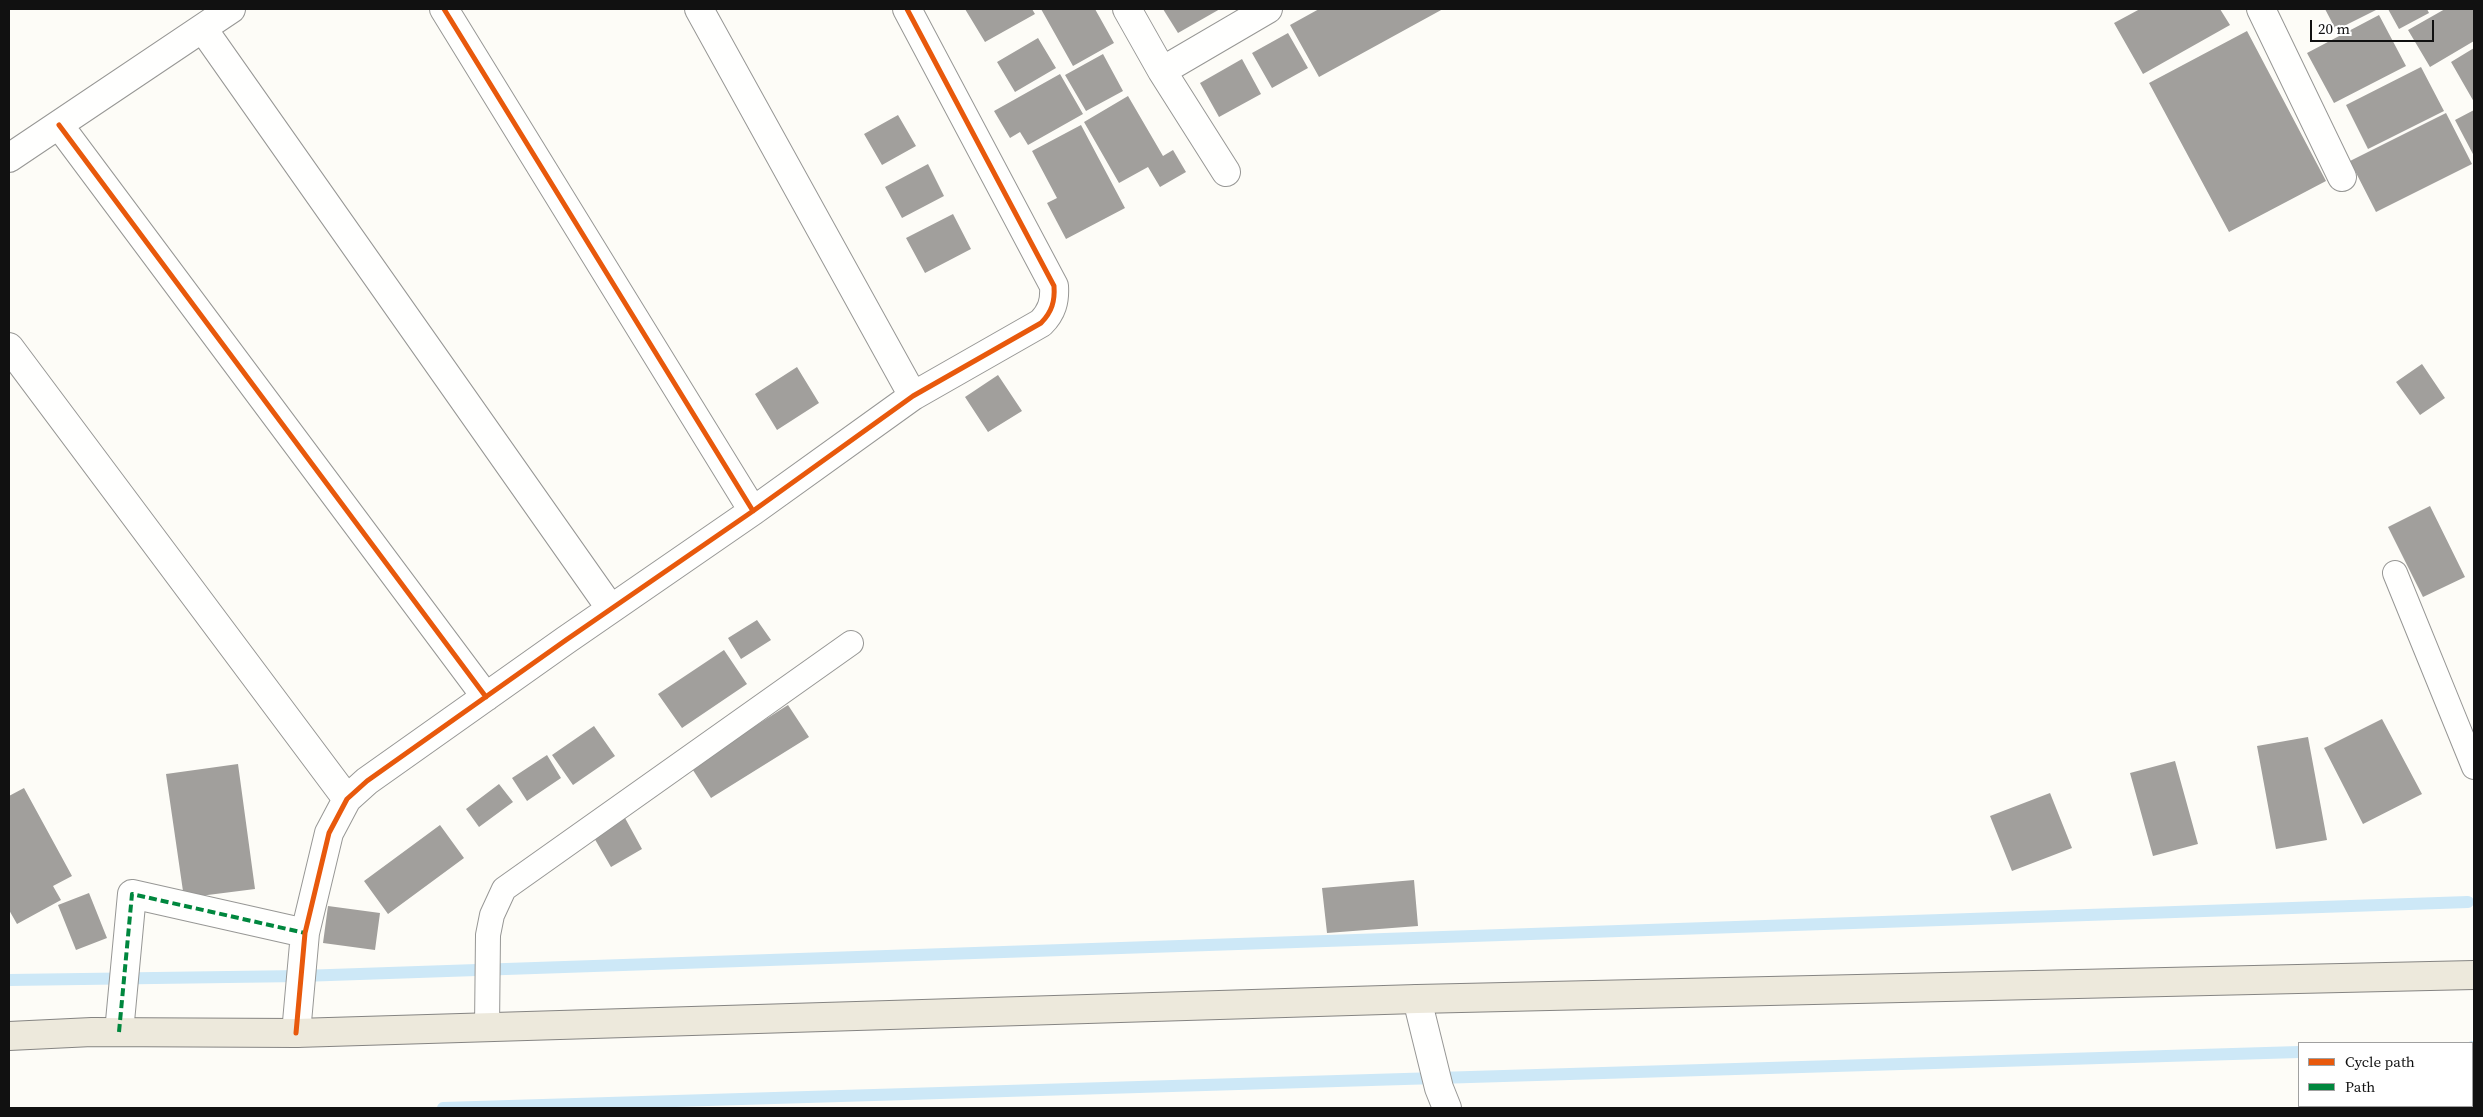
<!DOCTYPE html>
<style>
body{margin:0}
#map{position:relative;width:2483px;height:1117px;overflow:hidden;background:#fdfcf7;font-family:"Source Serif 4",serif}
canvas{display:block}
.frame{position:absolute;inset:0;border:10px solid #111;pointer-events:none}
.legend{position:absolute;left:2298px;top:1042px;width:175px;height:65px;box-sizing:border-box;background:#fff;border:1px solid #a0a0a0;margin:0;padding:6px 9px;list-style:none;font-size:15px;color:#111}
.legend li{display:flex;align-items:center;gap:10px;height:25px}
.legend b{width:25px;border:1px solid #a0a0a0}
.scale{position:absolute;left:2310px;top:20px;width:124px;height:22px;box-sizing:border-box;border:2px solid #111;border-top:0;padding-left:6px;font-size:15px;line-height:18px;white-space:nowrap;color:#111;-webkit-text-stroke:4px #fff;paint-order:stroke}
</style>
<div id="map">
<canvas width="2483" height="1117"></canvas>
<div class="frame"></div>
<ul class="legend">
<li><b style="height:6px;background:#e8590c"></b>Cycle path</li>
<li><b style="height:6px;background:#00873e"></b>Path</li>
</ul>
<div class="scale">20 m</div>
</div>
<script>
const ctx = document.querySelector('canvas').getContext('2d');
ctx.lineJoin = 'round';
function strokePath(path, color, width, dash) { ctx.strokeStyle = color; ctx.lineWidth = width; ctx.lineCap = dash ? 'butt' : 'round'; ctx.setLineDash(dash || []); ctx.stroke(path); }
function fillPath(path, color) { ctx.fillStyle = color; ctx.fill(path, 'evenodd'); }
strokePath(new Path2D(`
 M9,980L301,976L2468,902
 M2472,1047H2474
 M443,1108L2299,1052`), '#cde8f7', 12);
fillPath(new Path2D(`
 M965,9H1032L1035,14L985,42Z
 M1041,9H1095L1114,43L1073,66Z
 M1163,9H1220L1178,33Z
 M1319,9H1443L1319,77L1290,25Z
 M2140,9H2220L2230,25L2143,74L2114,23Z
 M2325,9H2378L2336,30Z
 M2388,9H2427L2429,13L2399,29Z
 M2445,9H2474V41L2430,67L2408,30Z
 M2379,15L2406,66L2334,103L2307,53Z
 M2247,31L2326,181L2229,232L2149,83Z
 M1288,33L1308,68L1272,88L1252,53Z
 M1038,38L1056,68L1015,92L997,62Z
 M2474,48V102L2451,62Z
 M1103,54L1123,91L1086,111L1065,75Z
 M1242,59L1261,94L1219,117L1200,83Z
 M2421,67L2444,111L2368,149L2346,105Z
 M1060,74L1083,114L1028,145L1020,132L1010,138L994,111Z
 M1128,96L1163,156L1173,150L1186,172L1160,187L1148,167L1119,183L1084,122Z
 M2474,110V156L2455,120Z
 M2446,113L2472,164L2376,212L2350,161Z
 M898,115L916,146L882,165L864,134Z
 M1081,125L1125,208L1066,239L1047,203L1057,198L1032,151Z
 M928,164L944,196L902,218L885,187Z
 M953,214L971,249L925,273L906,238Z
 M2422,364L2445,398L2420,415L2396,382Z
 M797,367L819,403L777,430L755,394Z
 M998,375L1022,411L988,432L965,397Z
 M2430,506L2465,577L2423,597L2388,527Z
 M757,620L771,640L741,659L728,638Z
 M724,650L747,684L682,728L658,694Z
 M788,705L809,737L711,798L691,767Z
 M2382,719L2422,794L2363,824L2324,748Z
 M594,726L615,756L573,785L552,755Z
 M2308,737L2327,840L2276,849L2257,746Z
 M547,755L561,778L527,801L512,778Z
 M2175,761L2198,844L2153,856L2130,773Z
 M238,764L255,889L184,898L166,774Z
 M499,784L513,802L479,827L466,809Z
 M24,788L72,876L53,886L61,900L17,924L9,910V796Z
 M2050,793L2072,848L2012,871L1990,816Z
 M625,818L642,849L611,867L593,836Z
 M440,825L464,858L388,914L364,881Z
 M1414,880L1418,926L1327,933L1322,888Z
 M89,893L107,938L76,950L58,905Z
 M328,906L380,913L375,950L323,943Z
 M2379,1106H2436V1108H2379Z`), '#a19f9c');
const lane = new Path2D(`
 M2395,573L2474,767
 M487,1027L488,935L492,915L504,889L851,643`);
const street = new Path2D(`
 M444,9L753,511
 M699,9L913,396
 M1127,9L1162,71L1226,172
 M2261,9L2342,177
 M203,29L611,609
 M1162,71L1268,9
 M59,125L486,697
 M9,158L231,9
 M9,347L347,799
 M1417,999L1439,1088L1447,1108
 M119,1032L132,894L305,933
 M296,1033L305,933L329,833L347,799L367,781L566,640L753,511L913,396L1041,323C1052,312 1055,301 1054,286L907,9`);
const primary = new Path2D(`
 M9,1036L92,1032L296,1033L1417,999L2474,975`);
strokePath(lane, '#979795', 26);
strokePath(street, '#979795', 30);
strokePath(primary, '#858482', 30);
strokePath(lane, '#fffffe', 24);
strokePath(street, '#fffffe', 28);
strokePath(primary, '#ede9dc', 28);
strokePath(new Path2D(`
 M119,1032L132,894L305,933`), '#00873e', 4, [8, 4]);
strokePath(new Path2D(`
 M444,9L753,511
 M59,125L486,697
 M296,1033L305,933L329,833L347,799L367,781L566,640L753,511L913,396L1041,323C1052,312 1055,301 1054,286L907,9`), '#e8590c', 5);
</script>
